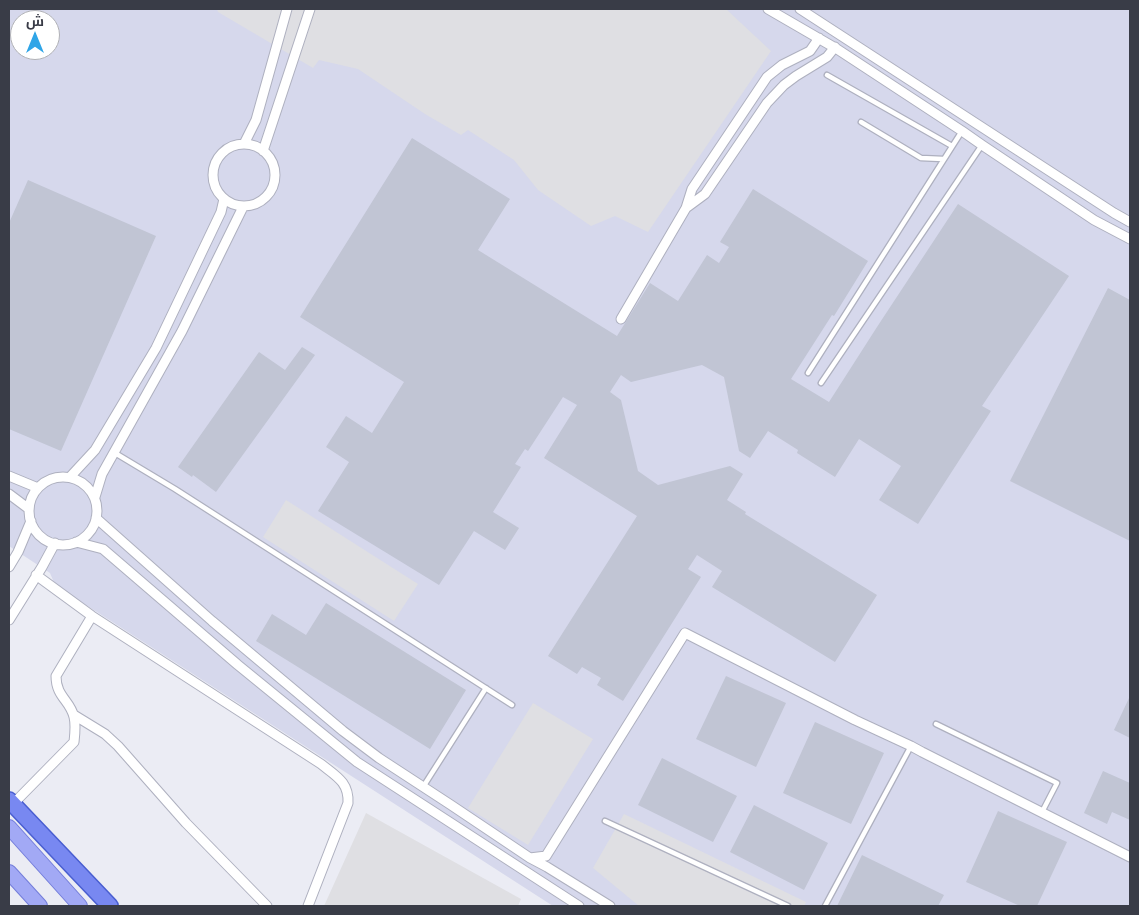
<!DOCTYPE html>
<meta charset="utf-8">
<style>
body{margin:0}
#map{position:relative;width:1139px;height:915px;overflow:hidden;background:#ebecf4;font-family:"Work Sans",Cairo,sans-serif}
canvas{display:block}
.frame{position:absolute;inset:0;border:10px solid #393c47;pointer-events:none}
.north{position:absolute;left:10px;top:10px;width:50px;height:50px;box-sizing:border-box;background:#fff;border:1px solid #b0b1b5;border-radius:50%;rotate:0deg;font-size:14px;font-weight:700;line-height:20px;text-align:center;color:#393c47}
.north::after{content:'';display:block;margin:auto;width:18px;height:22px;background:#2fa5e7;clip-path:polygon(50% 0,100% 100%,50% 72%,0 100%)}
</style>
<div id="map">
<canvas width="1139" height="915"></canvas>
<div class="frame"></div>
<div class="north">ش</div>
</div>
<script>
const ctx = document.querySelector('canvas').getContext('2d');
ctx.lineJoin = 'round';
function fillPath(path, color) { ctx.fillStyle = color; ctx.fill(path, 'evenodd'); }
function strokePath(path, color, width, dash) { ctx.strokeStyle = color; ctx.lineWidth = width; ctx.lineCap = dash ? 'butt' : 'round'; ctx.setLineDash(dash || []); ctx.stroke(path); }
fillPath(new Path2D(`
 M9,9H1130V906H553L55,585L50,573L9,546ZM20,20H50V50H20Z`), '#d6d8ec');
fillPath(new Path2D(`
 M217,9H726L771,51L648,232L615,216L591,226L538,190L514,160L468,130L461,135L425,114L358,69L319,60L313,68L218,12Z
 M286,500L418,584L394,621L263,537Z
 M533,703L593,739L528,845L468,808Z
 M366,813L521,899L518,906H324Z
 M624,814L806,902L804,906H639L593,868Z`), '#dfdfe3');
fillPath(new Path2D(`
 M412,138L510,199L478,250L617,336L650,283L678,301L707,255L719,263L729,247L720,242L753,189L868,261L834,316L832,315L791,379L829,402L877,327L958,204L1069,276L982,406L991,411L918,524L879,500L901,466L859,439L835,477L797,453L798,450L768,431L750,458L739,451L724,377L702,365L631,382L621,375L610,392L621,400L638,471L658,485L730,466L743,474L727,500L746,512L745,514L877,595L835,662L712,587L722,571L697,555L688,569L701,577L623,701L597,685L601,678L582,667L577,674L548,656L637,516L544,458L577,405L563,397L528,451L525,449L515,464L521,467L493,512L519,528L505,550L474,531L439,585L318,511L349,462L326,447L346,416L372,433L404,382L300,317Z
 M28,180L156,236L61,451L9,429V223Z
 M1108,288L1130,300V541L1010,481Z
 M302,347L315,355L216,492L193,475L192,477L178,467L259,352L285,370Z
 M326,603L466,690L430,749L256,641L272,614L306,635Z
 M726,676L786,703L756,767L696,739Z
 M1130,696V738L1114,730Z
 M815,722L884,753L851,824L783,793Z
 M662,758L737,796L713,842L638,805Z
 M1103,771L1130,783V820L1112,812L1107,824L1084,813Z
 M754,805L828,843L804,890L730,852Z
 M998,811L1067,842L1037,906H1020L966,882Z
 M862,855L944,895L938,906H837Z`), '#c1c5d4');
const service = new Path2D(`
 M827,75L952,146
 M861,122L921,158L943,159
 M808,373L962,131
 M821,383L982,145
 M115,453L175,489L512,705
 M936,724L1057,783L1042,812
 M423,787L486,688
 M605,821L788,906
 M825,906L911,746`);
const minor = new Path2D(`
 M768,9L837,49L962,131L982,145L1094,220L1130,239
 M800,9L1114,213L1130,222
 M819,38L810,51L782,65L767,77L692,189L686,208L705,194L767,103L784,85L796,76L827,57L835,47
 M213 175a31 31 0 1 1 62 0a31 31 0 1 1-62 0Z
 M244,144L256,120L287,9
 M263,151L310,9
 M621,319L686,208
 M9,476L38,488
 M70,477L95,450L156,348L221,212L224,199
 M29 511a34 34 0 1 1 68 0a34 34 0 1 1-68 0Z
 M9,494L29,509
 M95,497L102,474L182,331L243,207
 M96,518L212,621L343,731L379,758L451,805L530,858L547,867L610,906
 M76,542L103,549L238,665L357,762L579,906
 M9,567L18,552L31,521
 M36,575L92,616L321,764C336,776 349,782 348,803L308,906
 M9,620L42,567L55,543
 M74,715L105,734L118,746L186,823L267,906
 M13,804L74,742C75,733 76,725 74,717C70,700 56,697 56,676L92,616
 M530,858L546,856L685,633L855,720L911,746L922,752L1130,857`);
const primary = new Path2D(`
 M9,827L80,906
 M9,872L40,906`);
const motorway = new Path2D(`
 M9,800L110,906`);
strokePath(service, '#aeb0bf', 7);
strokePath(minor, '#aeb0bf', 11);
strokePath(primary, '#737dda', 16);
strokePath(motorway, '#495ed0', 18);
strokePath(service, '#fff', 4.5);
strokePath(minor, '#fff', 9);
strokePath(primary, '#a2a9f5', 14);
strokePath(motorway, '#7888f1', 15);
</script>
